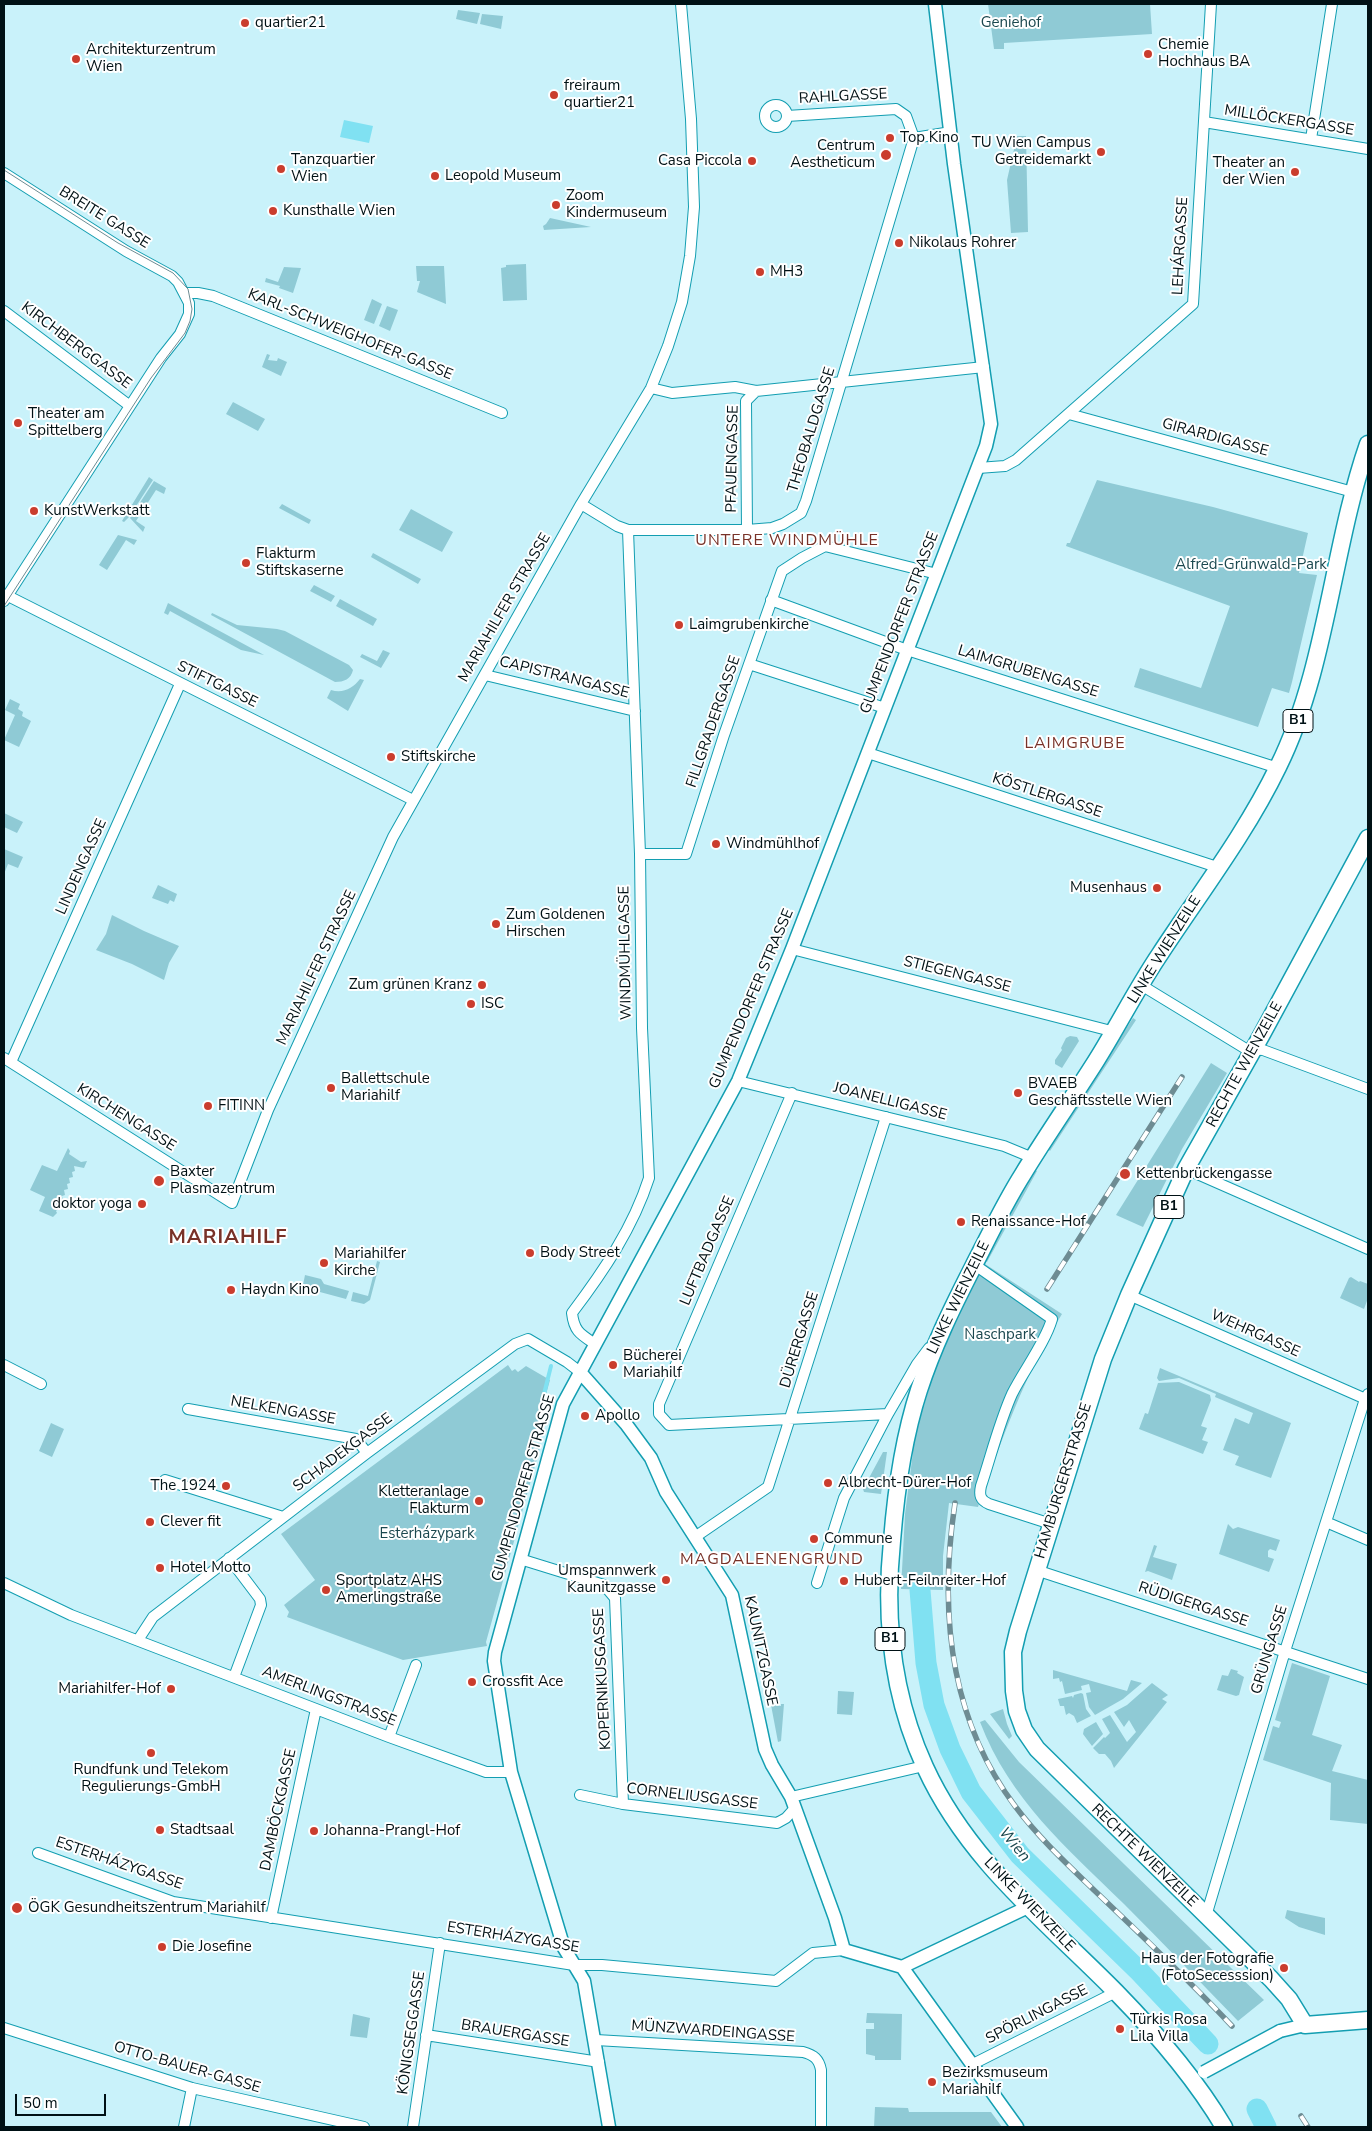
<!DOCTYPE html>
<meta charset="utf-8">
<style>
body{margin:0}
#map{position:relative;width:1372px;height:2131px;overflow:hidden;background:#c9f2fa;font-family:"Nunito Sans",sans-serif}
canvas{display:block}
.frame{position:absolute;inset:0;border:5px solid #001115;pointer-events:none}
.scale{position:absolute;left:15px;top:2094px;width:91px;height:22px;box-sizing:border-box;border:2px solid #001115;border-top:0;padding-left:6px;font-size:15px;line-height:18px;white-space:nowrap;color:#001115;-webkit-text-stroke:4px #fff;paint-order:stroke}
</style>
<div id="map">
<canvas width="1372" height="2131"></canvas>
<div class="frame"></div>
<div class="scale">50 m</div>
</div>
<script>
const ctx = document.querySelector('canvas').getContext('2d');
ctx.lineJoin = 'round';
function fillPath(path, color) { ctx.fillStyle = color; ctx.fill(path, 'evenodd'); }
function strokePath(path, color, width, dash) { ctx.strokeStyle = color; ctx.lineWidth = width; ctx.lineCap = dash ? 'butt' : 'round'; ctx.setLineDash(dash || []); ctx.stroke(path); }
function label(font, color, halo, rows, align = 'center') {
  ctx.font = font + ' "Nunito Sans",sans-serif'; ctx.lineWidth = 4; ctx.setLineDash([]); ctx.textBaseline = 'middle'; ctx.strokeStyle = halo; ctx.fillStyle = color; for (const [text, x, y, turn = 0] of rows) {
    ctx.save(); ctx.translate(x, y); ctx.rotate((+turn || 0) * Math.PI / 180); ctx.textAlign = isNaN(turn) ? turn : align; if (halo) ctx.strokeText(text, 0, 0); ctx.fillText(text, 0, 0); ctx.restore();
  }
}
fillPath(new Path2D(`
 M988,4H1150L1152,34L1004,43V49H994Z
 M458,10L480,13L477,24L456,19Z
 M482,14L503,16L501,29L480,24Z
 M1017,136H1026L1028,232L1011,233L1007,180Z
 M550,218L591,227L544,230L543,226L546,224Z
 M526,264L527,300L503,301L501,268L506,267V265Z
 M416,266H444L446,304L417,292L420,281H417Z
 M284,267L301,268L293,293L279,288L280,286L265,282L266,278L278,282Z
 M372,299L382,304L374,324L364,320Z
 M387,306L398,310L390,331L379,326Z
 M267,354L270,355L268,360L277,361L278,358L287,362L281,376L262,367Z
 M233,402L265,419L258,431L226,414Z
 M149,477L153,480L129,517L124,522L122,521Z
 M1097,480L1213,507L1308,533L1299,573L1317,575L1292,682L1289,693L1272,688L1258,727L1134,687L1140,668L1201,688L1230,606L1066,546L1067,543H1070Z
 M154,481L166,488L164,494L156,490L136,521L145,527L143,532L130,518Z
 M282,504L311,520L309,524L279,508Z
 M411,509L453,532L442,552L399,530Z
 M118,535L137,540L134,545L126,540L107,570L99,565Z
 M373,553L421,579L418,584L371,557Z
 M314,585L335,596L331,602L310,591Z
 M340,599L377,619L373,626L336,606Z
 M168,603L264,655L241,650L170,611L168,615L164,613Z
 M212,613L237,625L277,629L285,631L349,665L353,670C351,679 344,682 335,682L211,615Z
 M383,650L390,653L381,668L360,657L362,654L377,661Z
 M360,679L364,680L348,711L327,698L331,690C343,694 353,688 360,679Z
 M10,699L20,704L18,709L23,712L22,716L31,721L19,747L4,740L15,715L5,710Z
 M4,813L23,822L17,833L4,827Z
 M4,849L23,857L18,868L8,864L4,874Z
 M158,885L177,894L174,902L170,900L168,904L152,898Z
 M112,915L144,931L179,946L169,963L164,980L132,964L96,950L106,934Z
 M1133,1018L1136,1020L1050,1151L1048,1149Z
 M1070,1036L1077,1037L1079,1041L1062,1068L1055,1064V1060L1062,1050L1061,1048L1066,1038Z
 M1211,1063L1227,1073L1182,1149L1143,1227L1116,1215Z
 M68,1148L70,1151L69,1154L81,1162L87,1161L84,1168L74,1166L75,1171L72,1172L73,1177L69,1178L70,1183L67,1184L68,1189L64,1190L65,1195L62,1196L63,1201L58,1205L60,1207L56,1211L57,1213L53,1217L39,1211L45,1197L30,1190L42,1165L57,1171Z
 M1034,1169L1037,1171L987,1262L985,1260Z
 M377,1261L380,1262L370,1300L364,1304L351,1301L353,1292L368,1296Z
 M985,1264L1062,1314C1025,1374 1001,1441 978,1507L949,1503L943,1556V1590L901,1589L905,1514L913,1452L911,1451L922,1406H924L929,1389L927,1388L941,1349L974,1278L977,1279Z
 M305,1275L321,1279L324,1284L349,1291L346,1299L305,1288L303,1285Z
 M1351,1277L1359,1282L1360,1281L1368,1284V1298L1364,1309L1340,1298L1349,1278Z
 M508,1365L512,1371L515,1369L518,1372L526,1366L550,1380L533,1442L541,1444L486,1642L487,1646L403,1660L287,1617L289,1612L284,1605L315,1580L281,1534Z
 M1160,1368L1291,1423L1271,1478L1235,1465L1239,1456L1223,1450L1235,1418L1249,1424L1253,1413L1215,1397L1216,1394L1179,1378L1159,1381L1157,1378Z
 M1179,1382L1210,1395L1211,1400L1201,1426L1207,1428L1202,1440L1208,1442L1203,1454L1139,1429L1145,1413L1148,1414L1158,1383Z
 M51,1423L64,1429L52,1457L39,1451Z
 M883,1452H887L881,1494L864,1492L863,1489Z
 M1228,1524L1233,1529L1238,1527L1280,1540L1276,1551L1270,1549L1268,1551V1557L1274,1559L1269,1572L1219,1554Z
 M1154,1545L1157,1546L1153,1557L1177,1564L1172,1580L1148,1571L1145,1572Z
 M1292,1663L1330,1676L1312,1735L1342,1745L1332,1771L1368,1780V1824L1330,1820L1331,1783L1263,1760L1273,1726L1279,1728L1281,1722L1275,1720Z
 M1231,1669L1238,1671L1237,1673L1244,1677L1239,1695L1236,1696L1217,1690L1222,1675L1228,1676Z
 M1053,1670L1127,1691L1131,1680L1142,1683L1123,1699L1095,1715L1089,1707L1086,1693L1091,1692L1089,1684L1081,1686L1082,1690L1065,1694L1062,1681L1060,1682L1059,1678L1053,1679Z
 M1152,1683L1168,1695L1162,1699L1167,1702L1114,1768L1111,1761L1105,1754H1099L1093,1748L1104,1737L1105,1738L1110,1733L1102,1719L1110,1715L1127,1742L1136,1732L1129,1720L1124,1727L1114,1712L1127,1705Z
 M838,1691L854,1692L852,1715L837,1714Z
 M1081,1693L1083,1694L1086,1709L1091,1716L1077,1723L1074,1716L1069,1713L1066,1715L1064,1706H1060L1058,1699L1072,1696L1073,1698L1074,1695Z
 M781,1704H784L781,1741L778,1742L771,1705L781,1706Z
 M1003,1709L1007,1724L1012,1736L1009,1739L990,1714Z
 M985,1720L1019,1762L1264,2000L1238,2021C1200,1982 1163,1943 1124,1904C1066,1847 1010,1800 980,1722Z
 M1096,1722L1103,1734L1092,1746L1083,1734L1084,1729Z
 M1287,1910L1325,1918V1935L1299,1927L1285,1918Z
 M867,2013L902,2014L901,2060H875V2056L866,2054V2029H874V2023H866Z
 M353,2014L370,2018L367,2038L350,2036Z
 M875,2107L908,2108L909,2112H991L1002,2127H874Z`), '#8fcad5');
fillPath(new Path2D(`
 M344,120L373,126L369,143L340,137Z`), '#80e1f2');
strokePath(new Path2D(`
 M542,1402L551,1366`), '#80e1f2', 4);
strokePath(new Path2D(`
 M920,1590L926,1663L934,1705L950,1749L971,1792L1020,1855L1140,1972L1208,2044
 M1257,2109L1266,2127`), '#80e1f2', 21);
const minor = new Path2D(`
 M765 116a11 11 0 1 1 22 0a11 11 0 1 1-22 0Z
 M787,116L896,109L906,116L914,138
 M1204,122L1368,149
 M914,138L951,132
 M1311,139L1332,4
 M4,173L126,251L172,276L178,282L189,303V314L180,334L161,358L4,601
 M185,293H198L213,296L502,413
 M4,311L130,406
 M651,388L672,393L735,387L756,391L984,367
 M1069,414L1353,492
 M978,468L1005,466L1016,460L1193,304L1211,4
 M581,504L617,526L628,530H747L772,528L783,524L801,513L806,501L914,138
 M747,530L746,401L756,391
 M8,596L413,800
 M771,600L907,650L1278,768
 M749,664L885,708
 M485,675L635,711
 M868,753L1217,867
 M640,854H686L724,735L782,571L802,558L825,546L937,574
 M792,949L1115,1032
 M1141,985L1246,1049L1263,1050L1368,1089
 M4,1058L232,1203L268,1110L393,837L581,504L651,388L668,346L682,302L690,256L694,207L691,119L681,4
 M11,1062L180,684
 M738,1081L1004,1146L1033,1158
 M792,1093L659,1404V1414L669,1425L888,1414
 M1186,1169L1368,1249
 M975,1265L1052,1319C1045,1343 1024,1370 1012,1394C999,1423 991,1456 981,1486C979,1495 980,1500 989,1504L1051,1524
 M1129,1295L1368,1400
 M595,1344C580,1334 574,1331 572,1313C603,1272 633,1228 649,1178L642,1028L640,854L628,530
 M4,1365L41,1384
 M188,1409L356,1439L367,1453
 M165,1480L283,1517
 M1326,1522L1368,1540
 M695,1537L768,1487L886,1117
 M229,1558L260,1599L261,1605L234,1677
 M520,1559L604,1585L615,1598L623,1804
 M1036,1570L1368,1679
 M4,1583L71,1615L389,1737L486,1772H511
 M817,1583L844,1498L888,1414L917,1364L929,1348
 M138,1640L153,1617L367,1453L515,1344L528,1339L567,1362L580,1372
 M389,1737L416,1665
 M580,1795L623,1804L777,1823L786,1818L795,1808
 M791,1797L924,1766
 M38,1853L173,1902L574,1965H602L776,1981L813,1953L844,1950
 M1206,1916L1285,1651L1365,1399L1368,1394
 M271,1918L316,1709
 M4,2028L192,2088L364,2127
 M426,2035L599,2062
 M596,2040L803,2052C814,2055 819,2059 821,2070V2127
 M971,2065L1116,1992
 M184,2127L192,2088
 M413,2127L440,1943`);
const tertiary = new Path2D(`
 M580,1372L626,1424L651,1458L666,1492L732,1595L765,1749L772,1765L791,1797L835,1918L844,1950L902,1967L1028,1907
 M902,1967L1017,2127
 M1280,2031L1305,2025
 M609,2127L584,1981L564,1948L511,1772L494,1661L495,1652L563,1404L738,1081L792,949L986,446L991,424L954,164L935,4`);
const primary = new Path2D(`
 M1368,838L1261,1036L1186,1169L1129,1295L1103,1359L1018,1631L1013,1652L1014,1691L1017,1711L1024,1730L1037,1749L1271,1979L1289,1999L1305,2025L1368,2020
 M1224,2127C1195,2078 1156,2033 1116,1992C1045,1920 968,1861 925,1767C892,1695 884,1619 892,1541C896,1490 903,1439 919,1390C933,1347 952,1308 973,1267C989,1236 1004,1204 1023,1174C1046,1136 1072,1099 1096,1061C1118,1026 1137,988 1160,954C1200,893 1246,833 1278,767C1327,668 1332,548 1368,444`);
strokePath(minor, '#139eb1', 12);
strokePath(tertiary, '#139eb1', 15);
strokePath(primary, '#139eb1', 19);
strokePath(minor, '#fff', 10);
strokePath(tertiary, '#fff', 12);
strokePath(primary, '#fff', 16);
strokePath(new Path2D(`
 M4,170L118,243L173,273L188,289L192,309L190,321L185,333L151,378L4,606`), '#6e8c93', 1);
const rail = new Path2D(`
 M1047,1289L1182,1077
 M955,1503C939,1609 949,1718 1015,1806C1038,1837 1067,1864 1095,1891C1141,1935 1188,1979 1232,2026
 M1301,2116L1308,2127`);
strokePath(rail, '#6e8c93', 5.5);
strokePath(rail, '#fff', 4, [11]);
const tertiaryBridge = new Path2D(`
 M1204,2072L1280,2031`);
strokePath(tertiaryBridge, '#139eb1', 15, []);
strokePath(tertiaryBridge, '#fff', 12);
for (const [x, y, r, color] of [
 [245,23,5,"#ca3d2d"],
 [1148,54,5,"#ca3d2d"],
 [76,59,5,"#ca3d2d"],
 [554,95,5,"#ca3d2d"],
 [890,138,5,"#ca3d2d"],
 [1101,152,5,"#ca3d2d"],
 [886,155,6,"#ca3d2d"],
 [752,161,5,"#ca3d2d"],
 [281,169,5,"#ca3d2d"],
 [1295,172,5,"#ca3d2d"],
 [435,176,5,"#ca3d2d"],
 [556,205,5,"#ca3d2d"],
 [273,211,5,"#ca3d2d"],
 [899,243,5,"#ca3d2d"],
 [760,272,5,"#ca3d2d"],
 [18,423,5,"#ca3d2d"],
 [34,511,5,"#ca3d2d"],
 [246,563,5,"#ca3d2d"],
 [679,625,5,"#ca3d2d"],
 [391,757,5,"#ca3d2d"],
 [716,844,5,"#ca3d2d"],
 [1157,888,5,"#ca3d2d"],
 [496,924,5,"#ca3d2d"],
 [482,985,5,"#ca3d2d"],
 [471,1004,5,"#ca3d2d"],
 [331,1088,5,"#ca3d2d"],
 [1018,1093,5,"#ca3d2d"],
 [208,1106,5,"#ca3d2d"],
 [1125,1174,6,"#ca3d2d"],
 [159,1181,6,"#ca3d2d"],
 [142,1204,5,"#ca3d2d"],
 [961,1222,5,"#ca3d2d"],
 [530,1253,5,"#ca3d2d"],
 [324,1263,5,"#ca3d2d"],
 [231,1290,5,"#ca3d2d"],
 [613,1365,5,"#ca3d2d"],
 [585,1416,5,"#ca3d2d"],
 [828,1483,5,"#ca3d2d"],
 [226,1486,5,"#ca3d2d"],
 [479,1501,5,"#ca3d2d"],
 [150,1522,5,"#ca3d2d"],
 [814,1539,5,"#ca3d2d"],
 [160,1568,5,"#ca3d2d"],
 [666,1580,5,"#ca3d2d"],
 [844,1581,5,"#ca3d2d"],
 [326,1590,5,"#ca3d2d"],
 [472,1682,5,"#ca3d2d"],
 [171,1689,5,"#ca3d2d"],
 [151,1753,5,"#ca3d2d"],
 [160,1830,5,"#ca3d2d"],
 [314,1831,5,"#ca3d2d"],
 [17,1908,6,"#ca3d2d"],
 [162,1947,5,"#ca3d2d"],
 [1284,1968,5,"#ca3d2d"],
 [1120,2029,5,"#ca3d2d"],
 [932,2082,5,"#ca3d2d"]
]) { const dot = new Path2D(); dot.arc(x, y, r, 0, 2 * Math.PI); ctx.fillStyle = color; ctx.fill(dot); strokePath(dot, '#fff', 2); }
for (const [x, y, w] of [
 [1298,721,30],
 [1169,1207,30],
 [890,1639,30]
]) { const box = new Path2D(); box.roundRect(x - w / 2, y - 11.5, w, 23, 4); ctx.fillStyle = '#fff'; ctx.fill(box); strokePath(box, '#001115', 1); }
label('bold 14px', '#001115', null, [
 ["B1",1298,721],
 ["B1",1169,1207],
 ["B1",890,1639]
]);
label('15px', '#001115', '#fff', [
 ["quartier21",255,23],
 ["Chemie",1158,45],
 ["Hochhaus BA",1158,62],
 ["Architekturzentrum",86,50],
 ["Wien",86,67],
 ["freiraum",564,86],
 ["quartier21",564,103],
 ["Top Kino",900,138],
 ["TU Wien Campus",1091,143,"right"],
 ["Getreidemarkt",1091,160,"right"],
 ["Centrum",875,146,"right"],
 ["Aestheticum",875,163,"right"],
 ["Tanzquartier",291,160],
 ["Wien",291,177],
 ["Casa Piccola",742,161,"right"],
 ["Theater an",1285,163,"right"],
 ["der Wien",1285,180,"right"],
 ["Leopold Museum",445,176],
 ["Zoom",566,196],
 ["Kindermuseum",566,213],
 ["Kunsthalle Wien",283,211],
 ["Nikolaus Rohrer",909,243],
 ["MH3",770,272],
 ["Theater am",28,414],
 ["Spittelberg",28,431],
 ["KunstWerkstatt",44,511],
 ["Flakturm",256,554],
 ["Stiftskaserne",256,571],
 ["Laimgrubenkirche",689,625],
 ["Stiftskirche",401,757],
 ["Windmühlhof",726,844],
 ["Musenhaus",1147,888,"right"],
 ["Zum Goldenen",506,915],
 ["Hirschen",506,932],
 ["Zum grünen Kranz",472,985,"right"],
 ["ISC",481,1004],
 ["Ballettschule",341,1079],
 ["Mariahilf",341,1096],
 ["BVAEB",1028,1084],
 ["Geschäftsstelle Wien",1028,1101],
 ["FITINN",218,1106],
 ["Baxter",170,1172],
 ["Plasmazentrum",170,1189],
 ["Kettenbrückengasse",1136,1174],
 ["doktor yoga",132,1204,"right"],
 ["Renaissance-Hof",971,1222],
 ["Body Street",540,1253],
 ["Mariahilfer",334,1254],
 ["Kirche",334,1271],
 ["Haydn Kino",241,1290],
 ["Bücherei",623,1356],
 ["Mariahilf",623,1373],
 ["Apollo",595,1416],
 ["Albrecht-Dürer-Hof",838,1483],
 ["The 1924",216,1486,"right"],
 ["Kletteranlage",469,1492,"right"],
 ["Flakturm",469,1509,"right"],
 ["Clever fit",160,1522],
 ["Commune",824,1539],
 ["Hotel Motto",170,1568],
 ["Umspannwerk",656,1571,"right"],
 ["Kaunitzgasse",656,1588,"right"],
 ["Sportplatz AHS",336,1581],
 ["Amerlingstraße",336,1598],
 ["Hubert-Feilnreiter-Hof",854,1581],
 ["Crossfit Ace",482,1682],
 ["Mariahilfer-Hof",161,1689,"right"],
 ["Rundfunk und Telekom",151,1770,"center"],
 ["Regulierungs-GmbH",151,1787,"center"],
 ["Stadtsaal",170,1830],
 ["Johanna-Prangl-Hof",324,1831],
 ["ÖGK Gesundheitszentrum Mariahilf",28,1908],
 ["Die Josefine",172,1947],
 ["Haus der Fotografie",1274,1959,"right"],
 ["(FotoSecesssion)",1274,1976,"right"],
 ["Türkis Rosa",1130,2020],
 ["Lila Villa",1130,2037],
 ["Bezirksmuseum",942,2073],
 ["Mariahilf",942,2090]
], 'left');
label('15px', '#1b484f', '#fff', [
 ["Geniehof",1011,23],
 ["Alfred-Grünwald-Park",1251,565],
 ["Naschpark",1000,1335],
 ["Esterházypark",427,1534]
]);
label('15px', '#001115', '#fff', [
 ["RAHLGASSE",843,97,-3],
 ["MILLÖCKERGASSE",1289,121,9],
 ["BREITE GASSE",104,218,32],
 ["LEHÁRGASSE",1181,246,-87],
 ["KARL-SCHWEIGHOFER-GASSE",350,335,22],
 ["KIRCHBERGGASSE",76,346,37],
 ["THEOBALDGASSE",812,430,-73],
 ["GIRARDIGASSE",1215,438,15],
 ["PFAUENGASSE",733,459,-89],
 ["MARIAHILFER STRASSE",505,608,-60],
 ["GUMPENDORFER STRASSE",900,623,-69],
 ["LAIMGRUBENGASSE",1028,672,17],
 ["CAPISTRANGASSE",564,678,14],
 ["STIFTGASSE",217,685,26],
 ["FILLGRADERGASSE",714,722,-71],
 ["KÖSTLERGASSE",1047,796,18],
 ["LINDENGASSE",82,867,-66],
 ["LINKE WIENZEILE",1165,950,-58],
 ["WINDMÜHLGASSE",626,953,-91],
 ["MARIAHILFER STRASSE",317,968,-65],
 ["STIEGENGASSE",957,975,14],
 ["GUMPENDORFER STRASSE",752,999,-67],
 ["RECHTE WIENZEILE",1245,1065,-61],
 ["JOANELLIGASSE",890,1102,14],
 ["KIRCHENGASSE",126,1118,32],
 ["LUFTBADGASSE",708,1251,-67],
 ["LINKE WIENZEILE",959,1298,-64],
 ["WEHRGASSE",1255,1334,24],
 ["DÜRERGASSE",800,1340,-73],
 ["NELKENGASSE",283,1411,10],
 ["SCHADEKGASSE",343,1453,-37],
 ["HAMBURGERSTRASSE",1064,1481,-73],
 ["GUMPENDORFER STRASSE",524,1488,-74],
 ["RÜDIGERGASSE",1193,1605,18],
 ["GRÜNGASSE",1270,1650,-73],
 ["KAUNITZGASSE",760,1651,78],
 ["KOPERNIKUSGASSE",603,1679,-93],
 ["AMERLINGSTRASSE",329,1697,21],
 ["CORNELIUSGASSE",692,1797,7],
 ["DAMBÖCKGASSE",279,1810,-78],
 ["RECHTE WIENZEILE",1144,1856,44],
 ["ESTERHÁZYGASSE",119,1864,19],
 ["LINKE WIENZEILE",1029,1905,46],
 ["ESTERHÁZYGASSE",513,1938,9],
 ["SPÖRLINGASSE",1037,2015,-27],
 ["MÜNZWARDEINGASSE",713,2032,4],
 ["KÖNIGSEGGASSE",412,2033,-82],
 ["BRAUERGASSE",515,2034,9],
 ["OTTO-BAUER-GASSE",187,2068,16]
]);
ctx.letterSpacing = '1px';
label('16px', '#783228', '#fff', [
 ["UNTERE WINDMÜHLE",787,541],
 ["LAIMGRUBE",1075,744],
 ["MAGDALENENGRUND",772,1560]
]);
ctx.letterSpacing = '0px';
label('italic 16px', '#1a474e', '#fff', [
 ["Wien",1014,1845,50]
]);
ctx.letterSpacing = '1px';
label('bold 20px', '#783228', '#fff', [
 ["MARIAHILF",228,1238]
]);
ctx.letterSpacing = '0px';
</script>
